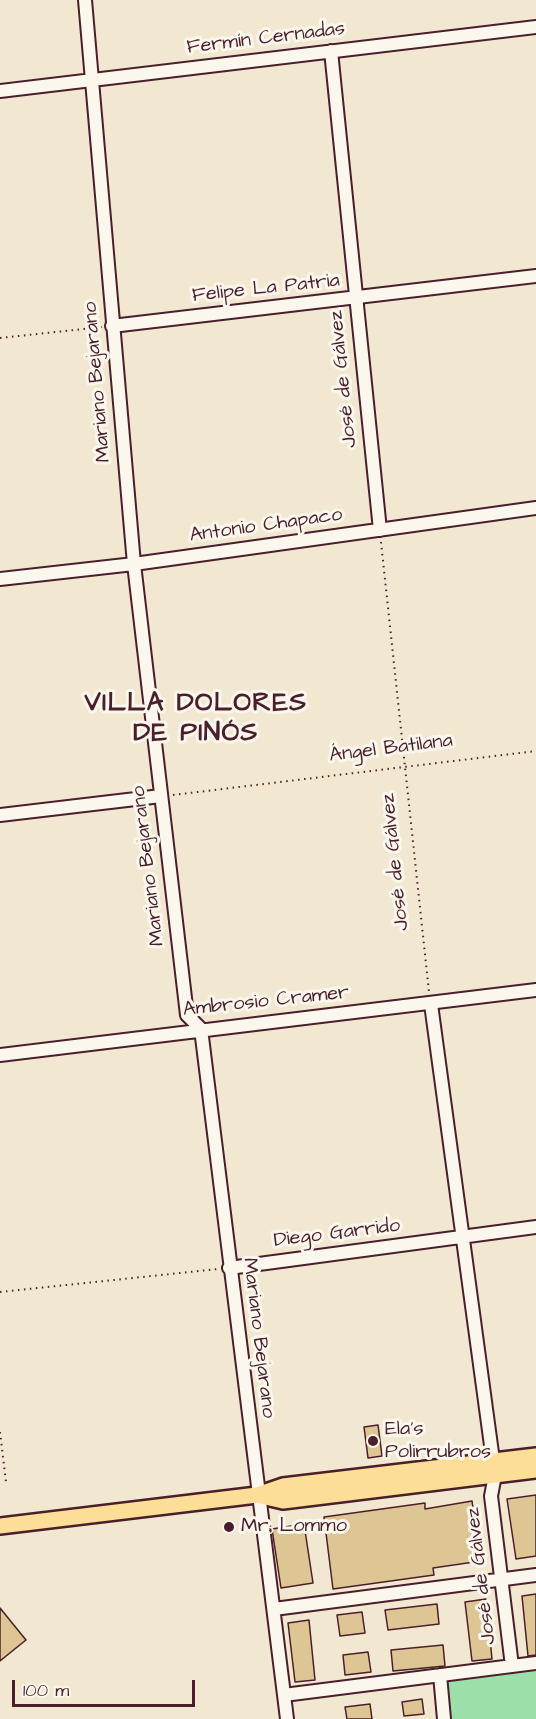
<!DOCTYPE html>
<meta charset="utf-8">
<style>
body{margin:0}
#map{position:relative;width:536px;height:1719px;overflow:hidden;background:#f2e8d2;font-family:"Architects Daughter",sans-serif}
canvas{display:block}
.scale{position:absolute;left:12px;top:1680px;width:183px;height:27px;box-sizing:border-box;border:3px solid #4a1f2b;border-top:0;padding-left:8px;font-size:18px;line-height:21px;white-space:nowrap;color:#4a1f2b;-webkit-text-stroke:4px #fbf7ec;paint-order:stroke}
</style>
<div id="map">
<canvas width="536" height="1719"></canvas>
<div class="scale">100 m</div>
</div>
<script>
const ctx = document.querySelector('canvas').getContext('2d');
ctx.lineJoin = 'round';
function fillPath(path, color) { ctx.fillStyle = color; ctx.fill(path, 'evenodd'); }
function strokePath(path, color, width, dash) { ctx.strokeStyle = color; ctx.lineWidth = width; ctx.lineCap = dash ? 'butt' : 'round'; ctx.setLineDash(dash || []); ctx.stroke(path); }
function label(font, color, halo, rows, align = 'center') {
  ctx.font = font + ' "Architects Daughter",sans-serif'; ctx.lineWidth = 6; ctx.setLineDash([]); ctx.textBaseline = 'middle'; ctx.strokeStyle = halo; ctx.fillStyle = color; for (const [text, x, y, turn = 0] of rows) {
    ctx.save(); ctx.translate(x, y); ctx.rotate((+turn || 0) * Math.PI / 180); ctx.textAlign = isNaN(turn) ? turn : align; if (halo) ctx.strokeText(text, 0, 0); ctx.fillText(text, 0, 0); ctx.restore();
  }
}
fillPath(new Path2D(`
 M536,1669V1719H451L446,1680Z`), '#9ddfa9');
const building = new Path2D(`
 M378,1425L382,1456L368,1458L364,1427Z
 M536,1495V1556L516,1559L507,1499Z
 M472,1501L481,1561L433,1568L434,1575L333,1589L324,1517L425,1503V1509Z
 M304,1524L313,1583L281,1588L272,1529Z
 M536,1594V1655L528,1656L522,1596Z
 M486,1599L492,1659L472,1661L465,1602Z
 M437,1604L439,1624L388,1630L385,1610Z
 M0,1608L26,1640L0,1661Z
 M362,1612L365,1633L340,1636L337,1615Z
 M309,1620L315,1680L295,1682L288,1623Z
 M443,1645L445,1666L393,1671L391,1650Z
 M368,1652L371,1672L345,1675L343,1655Z
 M422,1699L424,1714L404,1716L402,1702Z
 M370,1704L372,1719H347L345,1707Z`);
fillPath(building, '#ddc594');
strokePath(building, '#4a1f2b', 1.5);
const minor = new Path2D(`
 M85,0L134,564L187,1015L201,1029L287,1719
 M331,51L380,530
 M0,91L536,27
 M112,326L536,276
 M0,579L134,564L536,508
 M0,815L161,796
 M431,1004L495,1475L491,1496L512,1666
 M0,1055L536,990
 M229,1268L536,1227
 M274,1609L536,1575
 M440,1675L444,1719
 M284,1695L536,1663`);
const major = new Path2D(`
 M257,1495L283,1501L536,1470
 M0,1526L257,1495L283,1486L536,1456`);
strokePath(minor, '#4a1f2b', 16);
strokePath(major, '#4a1f2b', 20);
strokePath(new Path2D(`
 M0,338L102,327
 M381,542L429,992
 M173,795L536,751
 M0,1292L218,1269
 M0,1432L6,1482`), '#4a1f2b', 2, [1.5, 4.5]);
strokePath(minor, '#fbf7ec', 12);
strokePath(major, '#fcde96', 15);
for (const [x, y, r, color] of [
 [373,1441,6,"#4a1f2b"],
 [229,1527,6,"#4a1f2b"]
]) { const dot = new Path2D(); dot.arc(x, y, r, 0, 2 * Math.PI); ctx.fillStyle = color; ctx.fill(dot); strokePath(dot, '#fbf7ec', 2); }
label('20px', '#4a1f2b', '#fbf7ec', [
 ["Fermín Cernadas",266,39,-7],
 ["Felipe La Patria",266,289,-6],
 ["José de Gálvez",344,379,-96],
 ["Mariano Bejarano",98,382,-95],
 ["Antonio Chapaco",266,526,-8],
 ["Ángel Batilana",391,749,-7],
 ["José de Gálvez",396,862,-96],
 ["Mariano Bejarano",149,866,-97],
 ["Ambrosio Cramer",266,1002,-6],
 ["Diego Garrido",337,1234,-7],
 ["Mariano Bejarano",258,1338,83],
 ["José de Gálvez",482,1576,-97]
]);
label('20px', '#4a1f2b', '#fbf7ec', [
 ["Ela's",385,1430],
 ["Polirrubros",385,1453],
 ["Mr. Lommo",241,1527]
], 'left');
ctx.letterSpacing = '1.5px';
label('bold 26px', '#4a1f2b', '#fbf7ec', [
 ["VILLA DOLORES",196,705],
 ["DE PINÓS",196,735]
]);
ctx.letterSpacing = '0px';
</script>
